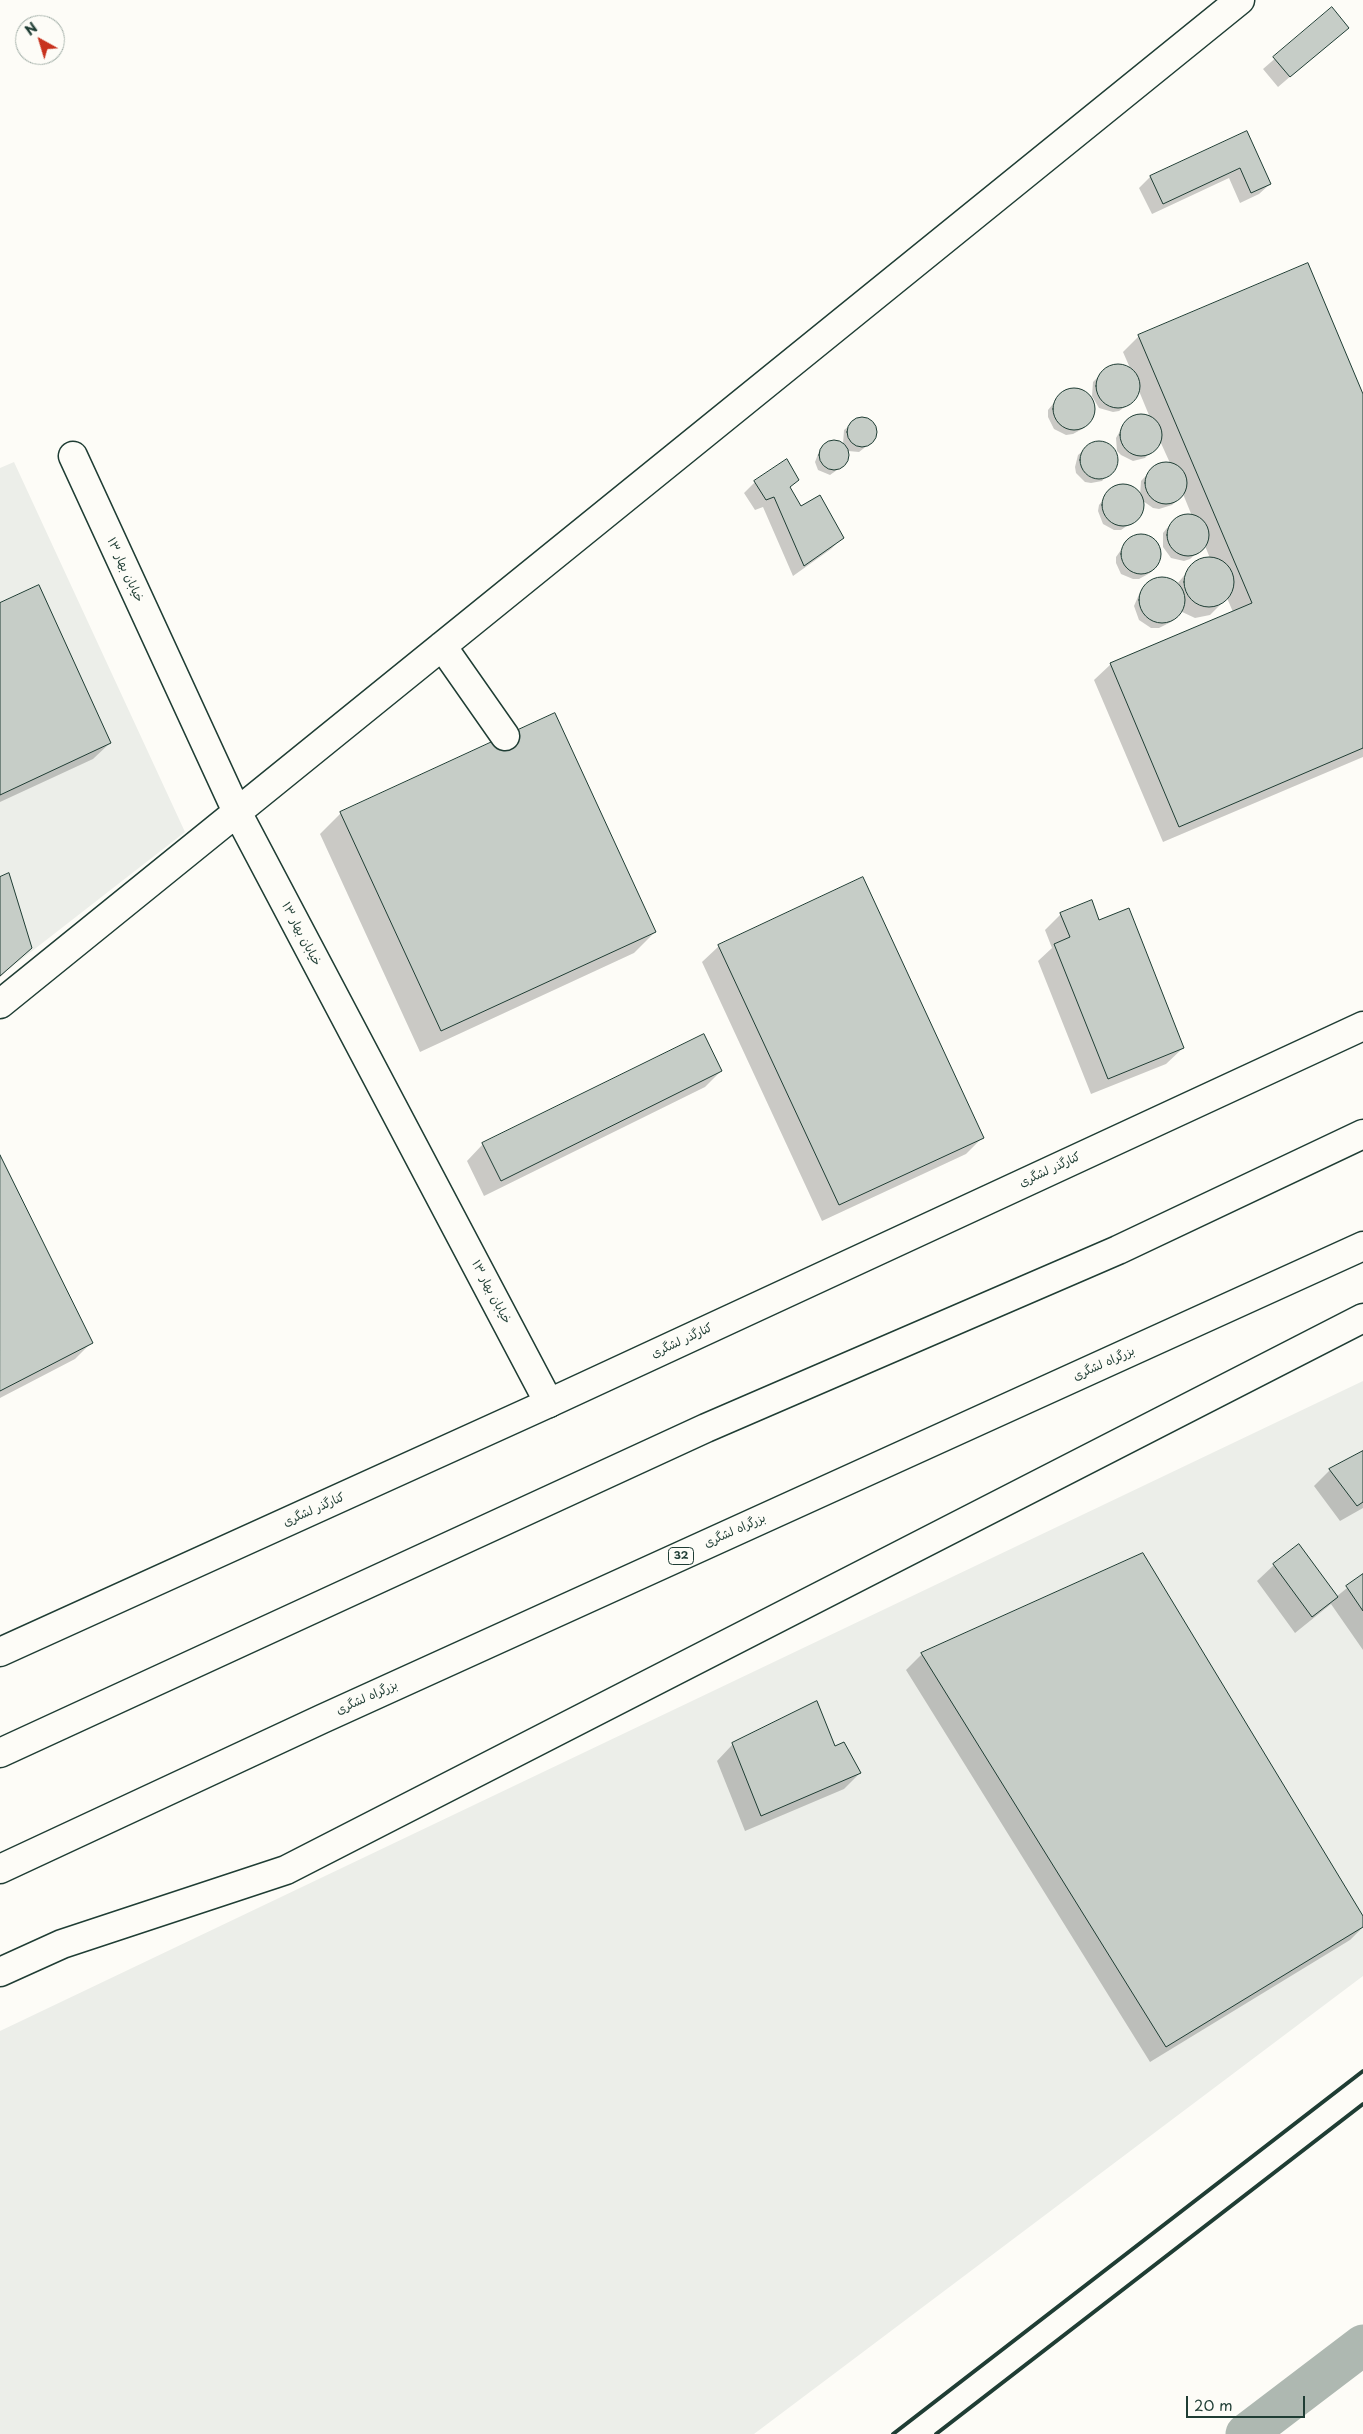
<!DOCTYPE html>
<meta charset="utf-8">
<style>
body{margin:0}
#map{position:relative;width:1363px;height:2434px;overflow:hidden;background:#fdfcf7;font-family:"Playpen Sans",sans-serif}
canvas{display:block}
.north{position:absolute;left:15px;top:15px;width:50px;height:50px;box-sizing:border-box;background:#fdfcf7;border:1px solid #a4b0a9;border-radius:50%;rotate:321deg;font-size:14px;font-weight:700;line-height:20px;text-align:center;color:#1f3d34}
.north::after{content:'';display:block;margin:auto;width:18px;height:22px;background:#c8321e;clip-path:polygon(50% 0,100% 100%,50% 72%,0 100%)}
.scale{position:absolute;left:1186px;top:2396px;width:119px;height:22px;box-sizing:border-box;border:2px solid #1f3d34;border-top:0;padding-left:6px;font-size:15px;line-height:18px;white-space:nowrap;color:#1f3d34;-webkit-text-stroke:4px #fdfcf7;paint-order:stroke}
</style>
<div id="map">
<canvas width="1363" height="2434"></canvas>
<div class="north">N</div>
<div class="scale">20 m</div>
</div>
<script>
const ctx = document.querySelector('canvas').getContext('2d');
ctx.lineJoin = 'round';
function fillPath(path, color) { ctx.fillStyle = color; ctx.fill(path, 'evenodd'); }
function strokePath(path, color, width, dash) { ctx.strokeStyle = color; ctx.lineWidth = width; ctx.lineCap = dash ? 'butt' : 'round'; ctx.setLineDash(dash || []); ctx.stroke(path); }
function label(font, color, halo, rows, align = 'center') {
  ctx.font = font + ' "Playpen Sans","Playpen Sans Arabic",sans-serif'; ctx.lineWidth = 4; ctx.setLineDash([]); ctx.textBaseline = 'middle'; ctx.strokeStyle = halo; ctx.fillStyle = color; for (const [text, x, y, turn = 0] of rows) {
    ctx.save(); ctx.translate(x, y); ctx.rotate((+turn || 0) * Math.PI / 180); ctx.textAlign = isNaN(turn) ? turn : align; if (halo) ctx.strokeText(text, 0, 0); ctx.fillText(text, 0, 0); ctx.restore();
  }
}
fillPath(new Path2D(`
 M14,462L185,832L0,976V468Z
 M1363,1381V1976L754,2434H0V2031Z`), '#eceee9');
fillPath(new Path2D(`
 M1332,9L1347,28L1278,87L1263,69Z
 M1247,132L1270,184L1259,194L1240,203L1229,178L1152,214L1139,188L1150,177Z
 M1139,336L1363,397V757L1163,842L1094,680L1111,664L1233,612L1227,598L1210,615L1195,618L1180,611L1171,622L1159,628H1151L1139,620L1134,606L1140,592L1145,586L1151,581L1166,578L1177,584L1194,564L1210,558L1205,546L1190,559L1184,561L1171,558L1163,547V533L1167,528L1184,515L1192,516L1183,494L1172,505L1159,509L1153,508L1143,501L1141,514L1137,519L1121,530H1114L1103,524L1098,511L1099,505L1113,488L1126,485L1138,492L1140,496L1141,481L1156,465L1170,463L1160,441L1145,458L1133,461L1121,455L1117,451L1116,438L1123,426L1133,417L1146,416L1151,420L1139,391L1129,404L1119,411L1113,412L1099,408L1092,396L1093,382L1109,366L1116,364L1130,368L1123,352Z
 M1075,388L1081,389L1092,397L1095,410L1090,422L1084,428L1073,434L1066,435L1054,429L1048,417V410L1062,393Z
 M858,419H867L874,425V438L872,442L859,452L848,451V457L844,465L830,475L818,470L815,462L820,449L826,444L834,441L843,444L844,430Z
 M1094,442L1106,443L1115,451L1117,462L1102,481L1091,483L1085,482L1076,473L1075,467L1078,455Z
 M755,482L789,487L800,508L842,538L831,549L793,576L763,507L755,510L744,493Z
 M1140,535L1152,539L1156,543L1160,555L1156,567L1150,573L1139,579H1133L1121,574L1116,563V557L1128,540Z
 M0,604L110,743L93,759L0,802Z
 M341,813L655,932L634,953L420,1052L320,834Z
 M0,878L31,948L0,977Z
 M1061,914L1098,921L1183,1048L1166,1064L1091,1094L1038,961L1052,948L1045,930Z
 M719,946L983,1137L966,1154L822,1221L702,962Z
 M721,1071L705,1087L484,1196L467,1161L483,1144Z
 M0,1157L91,1343L75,1359L0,1398Z
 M1363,1453V1508L1340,1521L1314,1486L1330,1470Z
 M1274,1565L1336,1597L1363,1575V1650L1331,1604L1295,1633L1257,1581Z
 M922,1654L1363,1919V1927L1350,1940L1150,2062L906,1670Z
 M733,1744L834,1748L860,1773L844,1789L745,1831L717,1761Z`), '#0003');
strokePath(new Path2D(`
 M1246,2434L1363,2345`), '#aeb8b1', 41);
const building = new Path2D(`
 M1332,7L1349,28L1290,77L1273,57Z
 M1247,131L1271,184L1251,193L1240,168L1163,204L1150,176Z
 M1308,263L1363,394V748L1179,827L1110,663L1252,603L1138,335Z
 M1096 386a22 22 0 1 1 44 0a22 22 0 1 1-44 0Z
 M1053 409a21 21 0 1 1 42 0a21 21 0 1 1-42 0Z
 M1120 435a21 21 0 1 1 42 0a21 21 0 1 1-42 0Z
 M847 432a15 15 0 1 1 30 0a15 15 0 1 1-30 0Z
 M819 455a15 15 0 1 1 30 0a15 15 0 1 1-30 0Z
 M1080 460a19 19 0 1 1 38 0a19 19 0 1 1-38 0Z
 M787,459L799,480L790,487L801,506L820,495L844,538L804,566L774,497L766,500L754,481Z
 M1145 483a21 21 0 1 1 42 0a21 21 0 1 1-42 0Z
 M1102 505a21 21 0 1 1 42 0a21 21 0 1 1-42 0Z
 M1167 535a21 21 0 1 1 42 0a21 21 0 1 1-42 0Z
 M1121 554a20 20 0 1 1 40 0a20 20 0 1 1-40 0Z
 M1184 582a25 25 0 1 1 50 0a25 25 0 1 1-50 0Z
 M1139 600a23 23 0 1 1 46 0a23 23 0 1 1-46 0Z
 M39,585L111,743L0,795V603Z
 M555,713L656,932L441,1031L340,812Z
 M9,873L32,948L0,976V877Z
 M863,877L984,1138L839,1205L718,945Z
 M1092,900L1099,920L1129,908L1184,1048L1108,1079L1054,944L1070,937L1060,913Z
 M704,1034L722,1071L501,1181L482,1143Z
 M0,1155L93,1343L0,1391Z
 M1363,1451V1502L1357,1506L1329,1469Z
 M1299,1544L1338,1597L1312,1617L1273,1564Z
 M1143,1553L1363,1916V1927L1166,2047L921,1653Z
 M1363,1574V1611L1346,1586Z
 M817,1701L835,1746L844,1742L861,1773L761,1816L732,1743Z`);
fillPath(building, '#c6cdc7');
strokePath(building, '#1f3d34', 1);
const minor = new Path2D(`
 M73,456L237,812L549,1403
 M442,646L505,736
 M0,1004L1240,0
 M0,1972L62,1944L286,1870L1363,1318`);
const major = new Path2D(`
 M0,1652L549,1403L1363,1026`);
const highway = new Path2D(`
 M0,1753L706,1428L1118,1250L1363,1134
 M0,1869L322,1719L1363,1246`);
strokePath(minor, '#1f3d34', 31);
strokePath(major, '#1f3d34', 31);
strokePath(highway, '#1f3d34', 31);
strokePath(minor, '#fdfcf7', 28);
strokePath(major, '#fdfcf7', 28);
strokePath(highway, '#fdfcf7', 28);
strokePath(new Path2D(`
 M893,2434L1363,2071
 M936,2434L1363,2104`), '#1f3d34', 4);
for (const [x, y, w] of [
 [681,1556,25]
]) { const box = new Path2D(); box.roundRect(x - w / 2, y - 8.5, w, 17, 4); ctx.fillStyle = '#fdfcf7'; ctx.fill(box); strokePath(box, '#1f3d34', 1); }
label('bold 11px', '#1f3d34', null, [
 ["32",681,1556]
]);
label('12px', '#1f3d34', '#fdfcf7', [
 ["خیابان بهار ۱۳",125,570,65],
 ["خیابان بهار ۱۳",301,934,62],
 ["کنارگذر لشگری",1050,1170,-25],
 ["خیابان بهار ۱۳",491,1292,62],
 ["کنارگذر لشگری",682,1341,-25],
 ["بزرگراه لشگری",1104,1364,-24],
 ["کنارگذر لشگری",314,1510,-24],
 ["بزرگراه لشگری",735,1531,-24],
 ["بزرگراه لشگری",367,1698,-24]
]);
</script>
